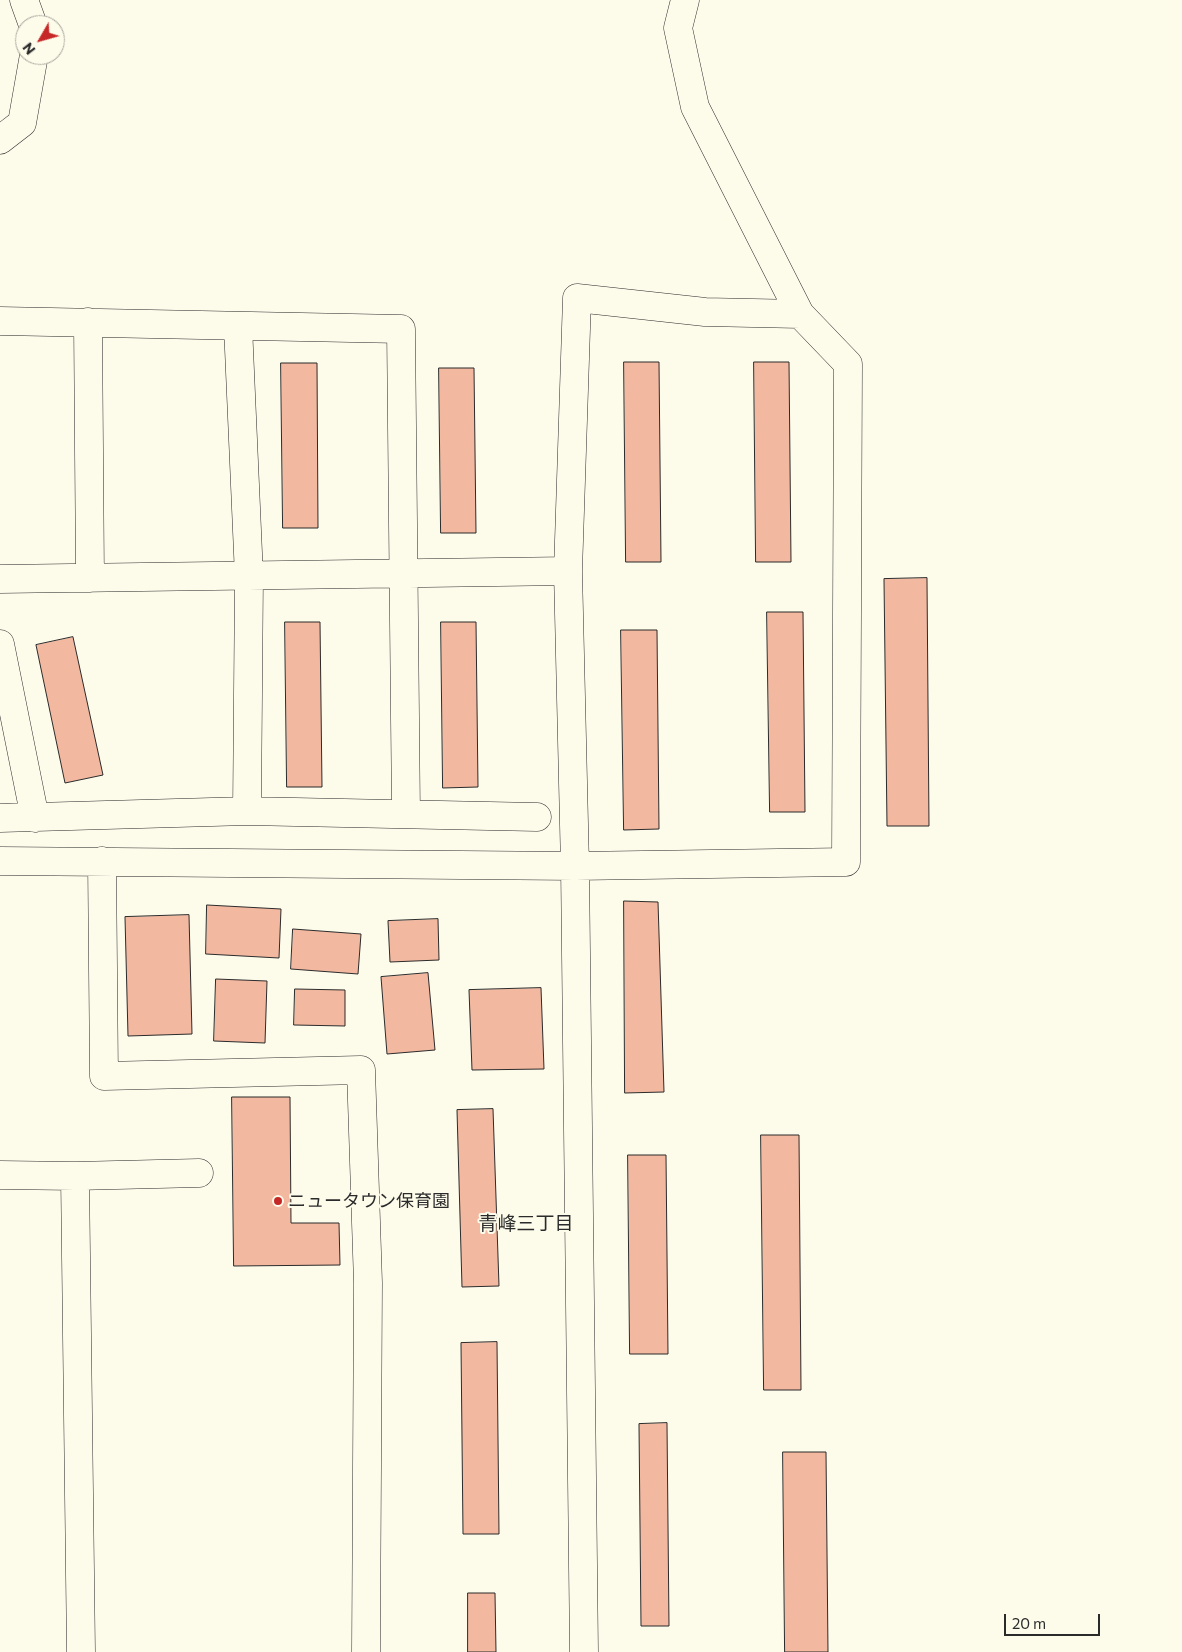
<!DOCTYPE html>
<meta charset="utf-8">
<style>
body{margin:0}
#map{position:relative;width:1182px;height:1652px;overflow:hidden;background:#fdfbea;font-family:Commissioner,sans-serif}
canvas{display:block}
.north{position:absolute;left:15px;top:15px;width:50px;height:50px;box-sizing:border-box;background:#fdfbea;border:1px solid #a9a89e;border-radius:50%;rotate:232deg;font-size:14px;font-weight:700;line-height:20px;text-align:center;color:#2b2b2b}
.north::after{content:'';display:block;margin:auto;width:18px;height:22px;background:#c62828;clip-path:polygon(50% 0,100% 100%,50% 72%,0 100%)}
.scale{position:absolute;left:1004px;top:1614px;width:96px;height:22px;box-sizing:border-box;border:2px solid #2b2b2b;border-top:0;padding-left:6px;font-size:15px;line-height:18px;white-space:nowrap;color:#2b2b2b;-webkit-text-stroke:4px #fdfbea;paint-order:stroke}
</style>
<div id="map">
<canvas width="1182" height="1652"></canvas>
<div class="north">N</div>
<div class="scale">20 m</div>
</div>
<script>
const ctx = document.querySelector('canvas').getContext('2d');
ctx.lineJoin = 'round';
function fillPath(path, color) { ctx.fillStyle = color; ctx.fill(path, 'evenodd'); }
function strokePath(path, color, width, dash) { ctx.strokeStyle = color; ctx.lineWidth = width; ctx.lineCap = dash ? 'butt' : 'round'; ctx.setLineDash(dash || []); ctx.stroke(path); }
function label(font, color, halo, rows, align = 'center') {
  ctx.font = font + ' Commissioner,"Noto Sans JP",sans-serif'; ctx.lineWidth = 4; ctx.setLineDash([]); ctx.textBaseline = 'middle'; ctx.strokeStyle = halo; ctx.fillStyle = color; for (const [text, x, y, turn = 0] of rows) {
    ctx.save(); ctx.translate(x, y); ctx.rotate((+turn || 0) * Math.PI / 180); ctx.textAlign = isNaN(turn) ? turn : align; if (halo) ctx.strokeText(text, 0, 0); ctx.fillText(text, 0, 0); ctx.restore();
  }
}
const building = new Path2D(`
 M624,362H659L661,562H626Z
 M754,362H789L791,562H756Z
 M281,363H317L318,528H283Z
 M439,368H474L476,533H441Z
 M927,578L929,826H887L884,579Z
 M767,612H803L805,812H770Z
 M285,622H320L322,787H287Z
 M441,622H476L478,787L443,788Z
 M621,630H657L659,829L624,830Z
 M73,637L103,775L65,783L36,645Z
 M624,901L658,902L664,1092L625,1093Z
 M207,905L281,909L279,958L206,954Z
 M189,915L192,1034L128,1036L125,917Z
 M438,919L439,960L390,962L388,921Z
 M293,929L361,934L358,974L291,969Z
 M428,973L435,1050L387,1054L381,977Z
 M216,979L267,981L265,1043L214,1041Z
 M541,988L544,1069L472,1070L469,990Z
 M295,989L345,990V1026L294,1025Z
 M232,1097H290L291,1223H339L340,1265L234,1266Z
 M493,1109L499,1286L462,1287L457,1110Z
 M761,1135H799L801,1390H764Z
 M628,1155H666L668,1354H630Z
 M497,1342L499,1534H463L461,1343Z
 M667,1423L669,1626H641L639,1424Z
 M783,1452H826L828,1652H785Z
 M468,1593H495L496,1652H468Z`);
fillPath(building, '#f2b8a0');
strokePath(building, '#2b2b2b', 1);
const minor = new Path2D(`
 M24,0L33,25
 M0,140L22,123L34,55
 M0,321L401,329L406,814
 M88,322L90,578
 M238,326L249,576L247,811
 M0,579L568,571
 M0,644L35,818
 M0,818L247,811L537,817
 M0,861L575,866L846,862L848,364L800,314
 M102,861L104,1076L361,1070L368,1283L366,1652
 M0,1175L75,1176L199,1173
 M75,1176L81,1652
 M584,1652L575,866L568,571L577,298L705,312L800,314L695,107L678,28L685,0`);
strokePath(minor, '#2b2b2b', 29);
strokePath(minor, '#fdfbea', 28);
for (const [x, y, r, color] of [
 [278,1201,5,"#c62828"]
]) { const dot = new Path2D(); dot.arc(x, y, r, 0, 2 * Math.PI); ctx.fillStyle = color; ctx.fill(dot); strokePath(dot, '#fdfbea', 2); }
label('18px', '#2b2b2b', '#fdfbea', [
 ["ニュータウン保育園",288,1201]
], 'left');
label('19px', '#2b2b2b', '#fdfbea', [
 ["青峰三丁目",526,1224]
]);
</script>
